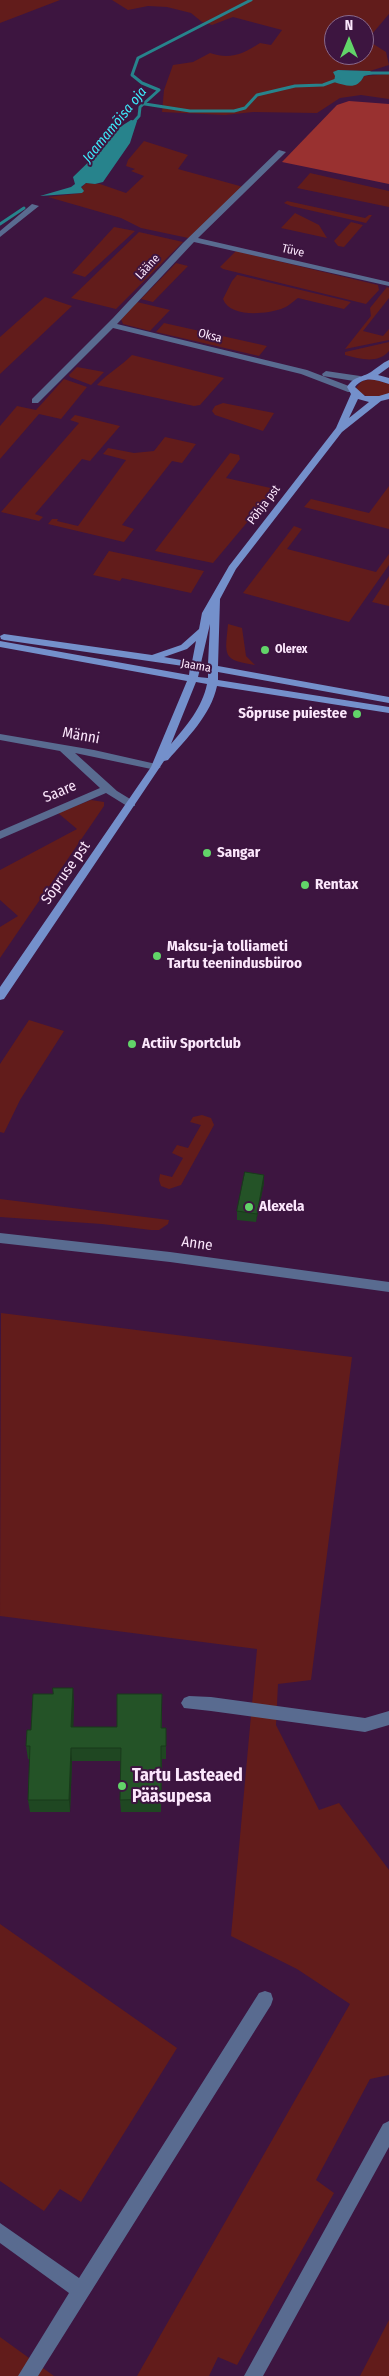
<!DOCTYPE html>
<meta charset="utf-8">
<style>
body{margin:0}
#map{position:relative;width:389px;height:2376px;overflow:hidden;background:#3d1540;font-family:"Fira Sans Condensed",sans-serif}
canvas{display:block}
.north{position:absolute;left:324px;top:15px;width:50px;height:50px;box-sizing:border-box;background:#3d1540;border:1px solid #89698b;border-radius:50%;rotate:0deg;font-size:14px;font-weight:700;line-height:20px;text-align:center;color:#fce7fc}
.north::after{content:'';display:block;margin:auto;width:18px;height:22px;background:#62d469;clip-path:polygon(50% 0,100% 100%,50% 72%,0 100%)}
</style>
<div id="map">
<canvas width="389" height="2376"></canvas>
<div class="north">N</div>
</div>
<script>
const ctx = document.querySelector('canvas').getContext('2d');
ctx.lineJoin = 'round';
function fillPath(path, color) { ctx.fillStyle = color; ctx.fill(path, 'evenodd'); }
function strokePath(path, color, width, dash) { ctx.strokeStyle = color; ctx.lineWidth = width; ctx.lineCap = dash ? 'butt' : 'round'; ctx.setLineDash(dash || []); ctx.stroke(path); }
function label(font, color, halo, rows, align = 'center') {
  ctx.font = font + ' "Fira Sans Condensed",sans-serif'; ctx.lineWidth = 4; ctx.setLineDash([]); ctx.textBaseline = 'middle'; ctx.strokeStyle = halo; ctx.fillStyle = color; for (const [text, x, y, turn = 0] of rows) {
    ctx.save(); ctx.translate(x, y); ctx.rotate((+turn || 0) * Math.PI / 180); ctx.textAlign = isNaN(turn) ? turn : align; if (halo) ctx.strokeText(text, 0, 0); ctx.fillText(text, 0, 0); ctx.restore();
  }
}
fillPath(new Path2D(`
 M0,0H60L0,23Z
 M112,0H389V14L367,40L386,52L389,65L370,71L338,70L362,80L364,76L389,74V99L361,95L340,98L317,113L253,112L225,115L162,112L164,90L173,65L193,62L210,53C230,60 243,54 260,43L271,45L282,30L233,17L212,25L202,22L191,13L167,7L148,6L128,10ZM334,25H364V55H334Z
 M144,141L188,155L178,169L247,188L193,239L141,228L121,218L48,197L82,193L81,188L86,183L100,184L126,193L144,176L131,171L135,169L126,166L128,160Z
 M310,173L389,191V207L297,188Z
 M287,201L365,218L369,215H372L366,223L291,206L284,203Z
 M295,213L319,225L327,238L281,228Z
 M351,222L363,225L344,247L338,246L334,241Z
 M114,227L135,231L85,277L72,273Z
 M139,232L183,242L116,309L71,298Z
 M236,251L378,285L379,290L366,304L223,269L220,267Z
 M176,263L188,266L153,302L141,299Z
 M237,275H238L351,302L344,309L298,298C292,302 288,307 281,309C266,314 230,318 223,299L232,281Z
 M387,287L389,288V298L363,331L383,336L389,329V340L345,349L371,316L370,308Z
 M45,297L72,306L0,374V337Z
 M137,302L170,310L150,331L123,324L121,319Z
 M164,323L267,346L259,356L156,332Z
 M389,342V351C378,364 360,359 345,355V352Z
 M132,355L224,378L200,405L194,406L97,385C108,373 121,366 132,355Z
 M77,367L104,372L91,385L70,377L69,375Z
 M64,379L87,387L61,419L39,414L0,459V426L17,406L36,410Z
 M373,379L389,384V394C376,400 365,398 355,389L362,381Z
 M223,403L274,413L263,431L215,415L212,411L215,406Z
 M75,415L120,426L90,461L82,459L35,514L43,517L39,521L1,512L79,423L70,420Z
 M165,437L196,444L182,463L172,461L122,525L134,529L124,542L48,524L52,519H58L57,521L78,526L126,460L103,454L108,448L134,453L154,451Z
 M230,453L239,455L240,459L226,478L275,489L213,563L155,551Z
 M389,486V529L304,507L311,499L369,513Z
 M294,526L302,529L287,549L376,572L389,554V565L349,622L243,593Z
 M109,551L204,571L191,593L122,578L120,581L93,575Z
 M389,576V606L372,602Z
 M228,624L242,628L246,656L255,665C222,660 225,656 228,624Z
 M91,800L104,802V806L0,958V927L18,916L0,900V870L77,829L58,813Z
 M29,1020L64,1031L20,1100L4,1133L0,1132V1064Z
 M202,1115L211,1118L214,1125L181,1185L169,1189L161,1186L159,1180L160,1174L172,1177L183,1158L172,1153L177,1145L188,1148L201,1125L190,1122L193,1117Z
 M0,1199L169,1220L168,1224L159,1230H151L102,1224L0,1217Z
 M1,1313L352,1357L311,1680L278,1684L276,1725L319,1810L339,1803L389,1870V2075L370,2079L316,2180L334,2193L237,2365L218,2357L209,2376H137L350,2004L297,1969L231,1936L257,1649L0,1616Z
 M0,1924L177,2048L81,2202L60,2189L44,2211L0,2181Z
 M389,2320V2376H360Z
 M0,2337L54,2376H0Z`), '#621c1b');
fillPath(new Path2D(`
 M349,101L389,104V184L282,162L337,105Z`), '#993130');
fillPath(new Path2D(`
 M338,70L370,71L373,74L364,76C357,90 347,86 334,82L335,76L333,72Z
 M131,120L137,121L130,143L103,182L95,184L86,183L81,187L84,191L82,193L40,196L71,187L75,184L73,177L103,148L120,127Z`), '#27838c');
strokePath(new Path2D(`
 M367,73H389
 M145,104L190,111H234L245,108L257,95L295,86L323,85L339,79
 M131,125L139,116L140,107L159,90L142,83L132,75L138,58L251,0
 M0,224L24,208`), '#27838c', 3);
fillPath(new Path2D(`
 M279,150L286,152L198,238L389,282V286L194,242L117,324L307,370L354,388V392H348L301,374L113,328L38,403H32V399L113,318L183,243Z
 M32,204L39,206L0,237V231Z
 M326,371L360,376L364,379L360,382L323,376L322,374Z
 M0,734L94,750L156,764L161,767L156,770L75,753L117,791L135,802V806H127L106,793L0,839V831L100,788L60,751L0,740Z
 M0,1233L170,1252L389,1282V1292L170,1262L0,1243Z
 M189,1696L211,1697L365,1718L389,1711V1725L365,1732L211,1711L184,1708L181,1703L184,1698Z
 M265,1991L271,1993L273,1999L271,2005L38,2376H18L69,2293L0,2243V2223L79,2278L259,1993Z
 M389,2121V2147L263,2376H244L383,2124Z`), '#596b90');
fillPath(new Path2D(`
 M389,360V367L378,375L389,378V384C377,380 364,375 355,387L365,396H379L389,393V399L381,401L342,432L236,569L220,599L218,666L389,697V703L218,672V680L389,707V713L217,686C211,715 187,738 168,760L164,761L4,999L0,1000V987L151,767L187,681L0,647V641L189,675L190,667L4,640L1,639L0,636L4,634L152,655L181,645L199,629L202,613L229,566L336,428L351,394L347,387C354,376 361,378 371,372C377,368 382,363 389,360ZM358,399L369,402L349,418ZM210,624L208,664L201,663ZM196,641L192,662L164,657L187,649ZM200,669L208,671V678L198,677ZM196,682L207,684C202,708 187,725 171,744Z`), '#7490cb');
fillPath(new Path2D(`
 M264,1183L256,1222L237,1220V1211Z
 M74,1701L73,1727H117L162,1707V1728L166,1741V1759H162L161,1812H121L120,1800L121,1761H72L70,1812H30L28,1800L30,1759H28L26,1746L31,1730Z`), '#1f4722');
fillPath(new Path2D(`
 M264,1175V1183L256,1222L257,1214Z
 M73,1688L74,1701L73,1740L71,1727Z
 M71,1748L72,1761L70,1812L69,1800Z`), '#193a1b');
const building = new Path2D(`
 M245,1172L264,1175L257,1214L237,1211Z
 M53,1688H73L71,1727H117V1694H162L161,1728H166V1746H161V1799L120,1800L121,1748H71L69,1800H28L30,1746H26L27,1730H31L33,1694H53Z`);
fillPath(building, '#245327');
strokePath(building, '#193a1b', 1);
for (const [x, y, r, color] of [
 [265,650,5,"#62d469"],
 [357,714,5,"#62d469"],
 [207,853,5,"#62d469"],
 [305,885,5,"#62d469"],
 [157,956,5,"#62d469"],
 [132,1044,5,"#62d469"],
 [249,1207,5,"#62d469"],
 [122,1786,5,"#62d469"]
]) { const dot = new Path2D(); dot.arc(x, y, r, 0, 2 * Math.PI); ctx.fillStyle = color; ctx.fill(dot); strokePath(dot, '#3d1540', 2); }
label('12px', '#fce7fc', '#3d1540', [
 ["Tüve",293,251,13],
 ["Lääne",148,267,-47],
 ["Oksa",210,336,14],
 ["Põhja pst",264,505,-53],
 ["Jaama",196,666,10]
]);
label('bold 12px', '#fce7fc', '#3d1540', [
 ["Olerex",275,650]
], 'left');
label('italic 14px', '#3cebfb', '#3d1540', [
 ["Jaamamõisa oja",115,125,-51]
]);
label('bold 15px', '#fce7fc', '#3d1540', [
 ["Sõpruse puiestee",347,714,"right"],
 ["Sangar",217,853],
 ["Rentax",315,885],
 ["Maksu-ja tolliameti",167,947],
 ["Tartu teenindusbüroo",167,964],
 ["Actiiv Sportclub",142,1044],
 ["Alexela",259,1207]
], 'left');
label('15px', '#fce7fc', '#3d1540', [
 ["Männi",81,736,10],
 ["Saare",60,792,-23],
 ["Sõpruse pst",66,873,-55],
 ["Anne",197,1244,8]
]);
label('bold 18px', '#fce7fc', '#3d1540', [
 ["Tartu Lasteaed",132,1776],
 ["Pääsupesa",132,1797]
], 'left');
</script>
